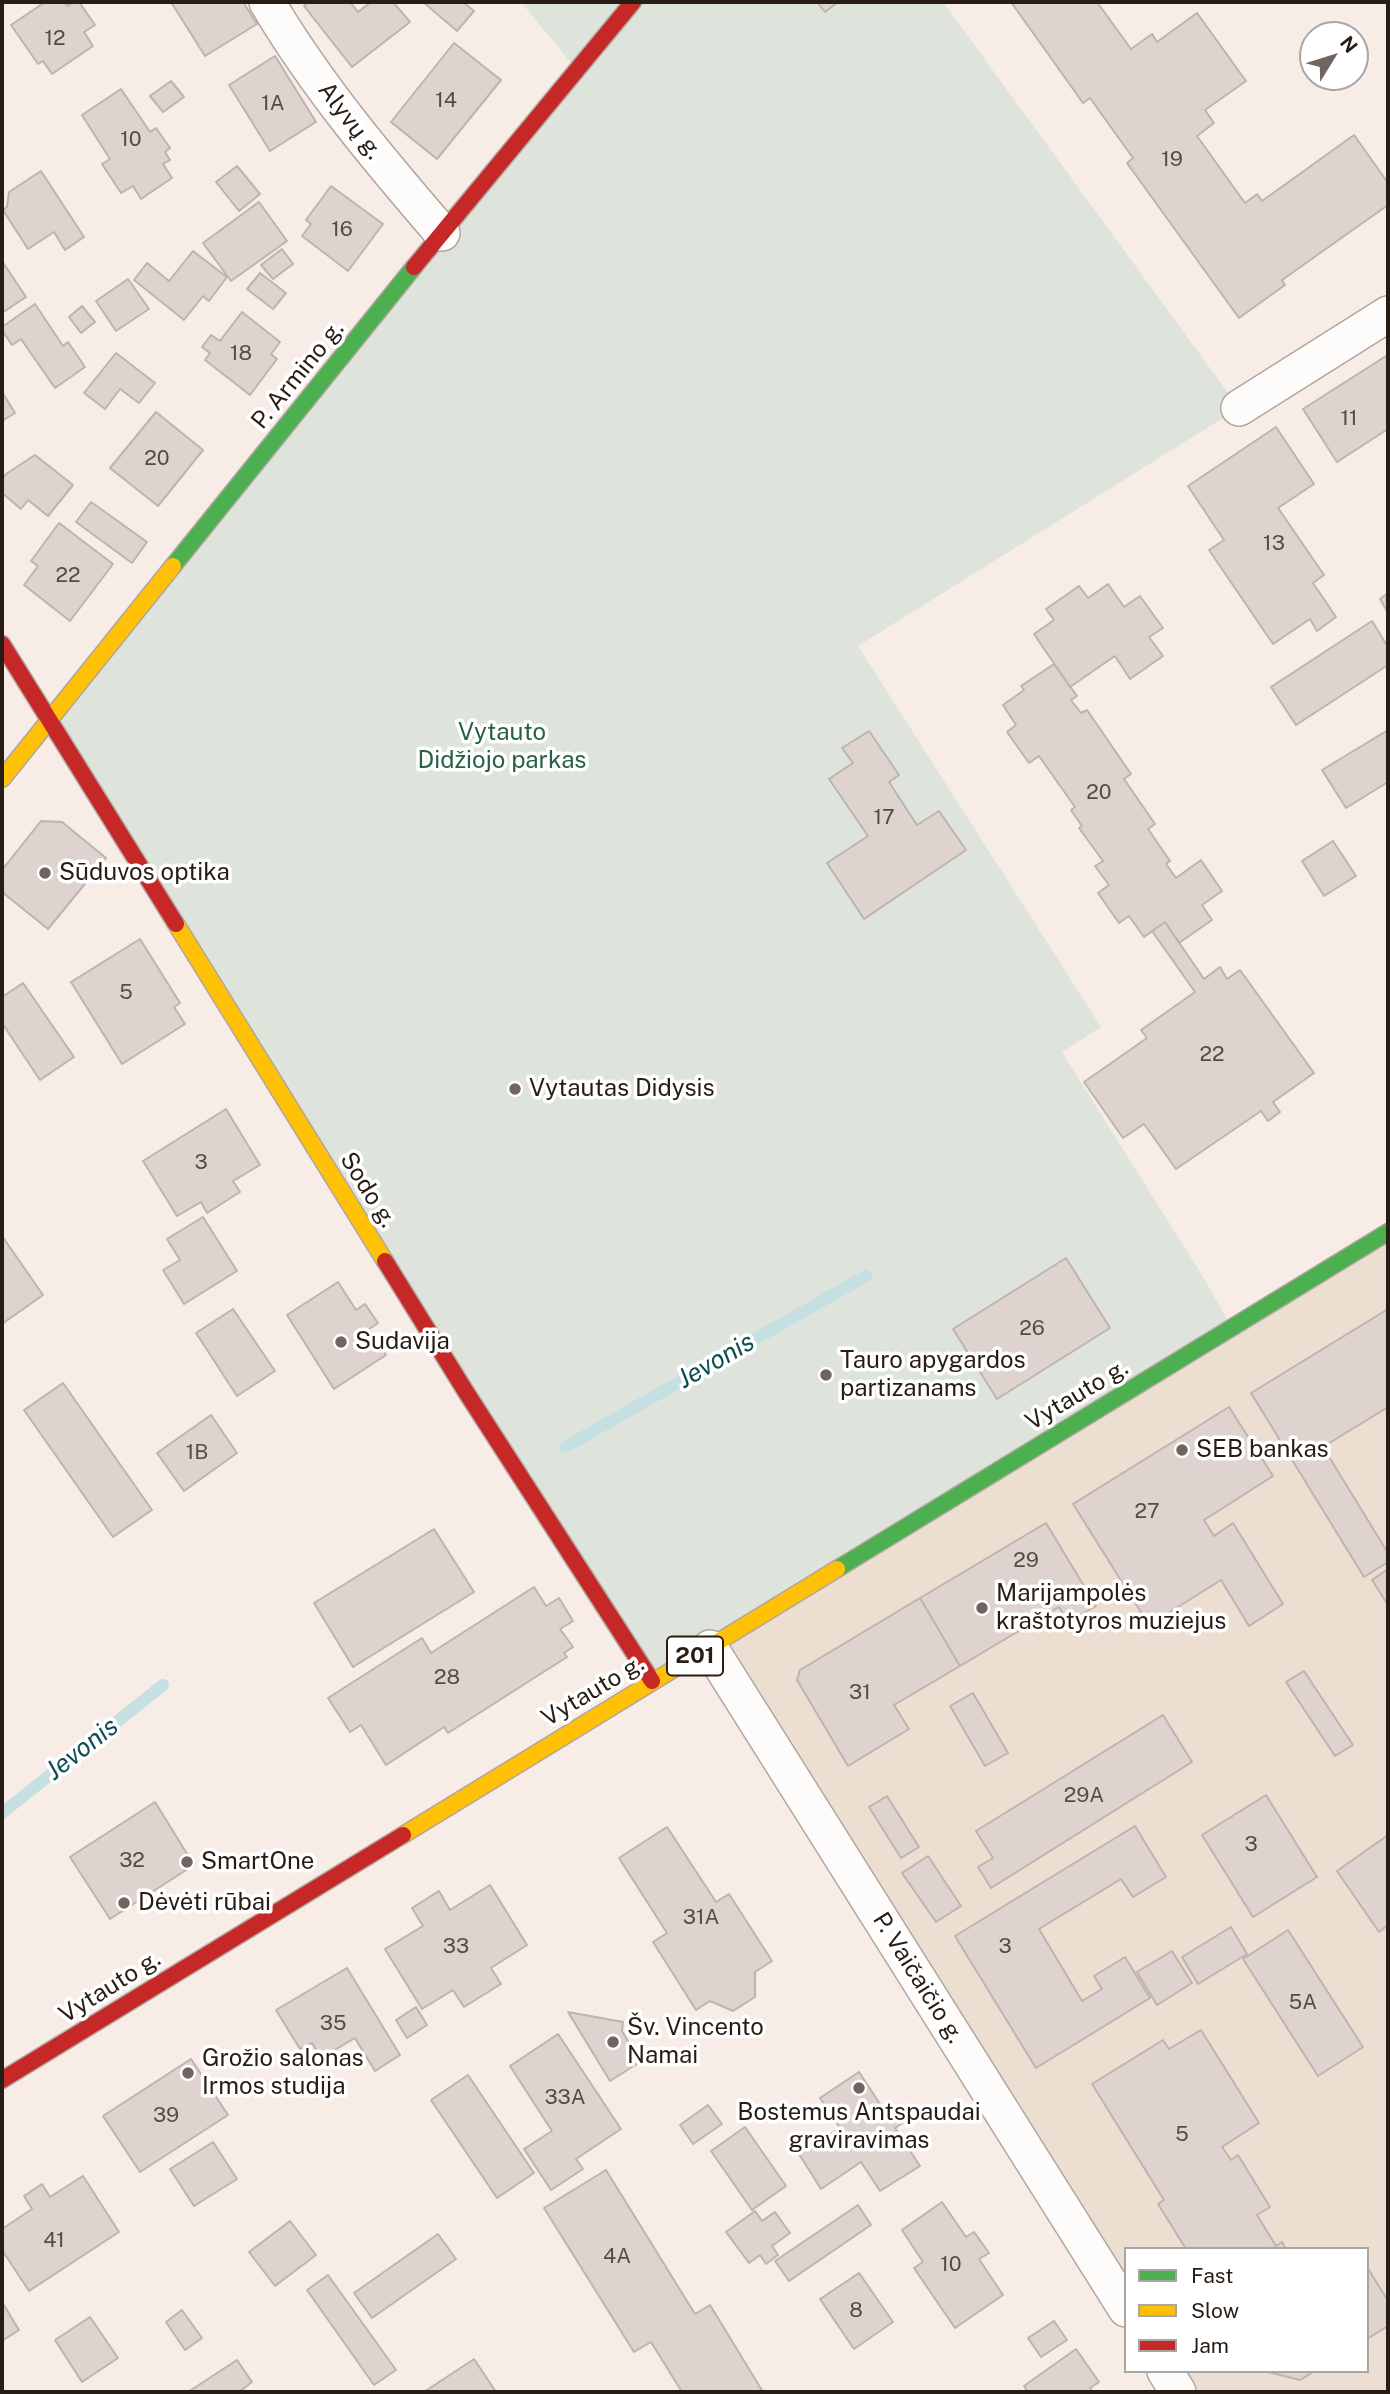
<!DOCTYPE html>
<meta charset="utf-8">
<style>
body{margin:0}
#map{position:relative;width:1390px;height:2394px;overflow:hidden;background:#f7ece6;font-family:"Public Sans",sans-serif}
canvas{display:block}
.frame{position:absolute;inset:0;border:4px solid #281d15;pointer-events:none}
.legend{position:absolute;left:1124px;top:2247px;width:245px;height:126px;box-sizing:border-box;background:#fff;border:2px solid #a9a5a1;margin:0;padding:9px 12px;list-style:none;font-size:21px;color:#281d15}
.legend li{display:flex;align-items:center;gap:14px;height:35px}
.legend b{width:35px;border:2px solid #a9a5a1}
.north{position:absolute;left:1299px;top:21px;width:70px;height:70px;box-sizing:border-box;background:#fff;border:2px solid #a9a5a1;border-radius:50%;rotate:52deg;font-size:19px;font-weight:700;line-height:28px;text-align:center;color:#281d15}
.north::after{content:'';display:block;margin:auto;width:24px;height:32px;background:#70655e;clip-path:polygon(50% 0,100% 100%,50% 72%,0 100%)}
</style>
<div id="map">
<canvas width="1390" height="2394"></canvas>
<div class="frame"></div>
<ul class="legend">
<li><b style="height:9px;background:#4caf50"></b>Fast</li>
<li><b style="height:9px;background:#ffc107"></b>Slow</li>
<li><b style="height:9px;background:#c62828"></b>Jam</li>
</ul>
<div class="north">N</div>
</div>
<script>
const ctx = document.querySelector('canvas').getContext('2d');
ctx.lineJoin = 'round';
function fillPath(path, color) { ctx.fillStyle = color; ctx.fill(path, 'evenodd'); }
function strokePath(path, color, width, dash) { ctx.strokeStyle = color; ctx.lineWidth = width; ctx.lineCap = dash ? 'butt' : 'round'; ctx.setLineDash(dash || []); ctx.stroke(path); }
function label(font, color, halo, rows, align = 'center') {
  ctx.font = font + ' "Public Sans",sans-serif'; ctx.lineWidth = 7; ctx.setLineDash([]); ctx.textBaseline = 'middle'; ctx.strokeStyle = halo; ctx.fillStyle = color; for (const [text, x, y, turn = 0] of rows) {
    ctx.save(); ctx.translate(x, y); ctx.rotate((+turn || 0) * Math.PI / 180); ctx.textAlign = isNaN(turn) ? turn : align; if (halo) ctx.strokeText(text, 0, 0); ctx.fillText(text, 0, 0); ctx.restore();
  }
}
fillPath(new Path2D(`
 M1388,1232V2392H1178L1165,2371H1367V2249H1126V2309L710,1648Z`), '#edded2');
fillPath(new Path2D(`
 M521,2H943L1239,408L858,646L1101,1027L1062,1052L1205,1280L1232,1328L652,1681L48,721L577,70Z`), '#dee4db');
strokePath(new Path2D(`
 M565,1447L866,1276
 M2,1813L163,1685`), '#c5dfe2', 12);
const building = new Path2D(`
 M45,2H65L67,6L74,2H79L95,25L84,32L93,46L52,74L43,61L38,64L11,25Z
 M171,2H243L257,24L205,56Z
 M309,2H350L358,12L371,2H393L410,22L352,67L304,6Z
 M423,2H463L474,11L457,31Z
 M817,2H838L825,12Z
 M1011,2H1097L1131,49L1152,34L1157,42L1197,13L1246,81L1205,110L1214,123L1197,136L1245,203L1257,194L1262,201L1354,135L1388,183V205L1282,280L1285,285L1239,318L1127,163L1133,158L1090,98L1083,103Z
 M454,43L501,80L437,159L391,122Z
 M275,56L316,122L270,151L229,85Z
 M171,81L184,97L163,112L150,96Z
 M121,89L150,132L156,128L170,148L165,152L170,160L163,164L172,178L141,199L133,186L121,193L102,164L110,159L82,115Z
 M237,166L260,194L239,211L216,182Z
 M41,171L84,237L65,250L54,232L28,249L3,210L7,207L9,192Z
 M331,186L383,224L348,271L302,236L311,224L306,220Z
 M259,202L287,241L231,281L203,243Z
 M282,249L293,264L273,279L261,265Z
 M193,251L227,277L209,301L203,296L184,320L134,280L147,263L169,281Z
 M2,261L26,297L2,313Z
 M260,273L286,293L273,309L247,289Z
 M128,279L149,309L116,331L96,301Z
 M35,304L63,346L68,342L85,367L55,388L21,339L12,345L2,330V327Z
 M82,306L95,322L81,333L69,317Z
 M242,312L280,342L271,354L277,359L250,395L205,360L210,353L202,347L211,335L220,341Z
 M116,353L155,383L139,403L120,389L105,409L84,393Z
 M1386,356L1388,360V429L1337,462L1303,409Z
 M2,392L15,413L2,421Z
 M156,412L203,450L158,506L110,468Z
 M1276,427L1314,484L1278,508L1324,575L1313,583L1336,617L1317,631L1310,619L1273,644L1209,550L1224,540L1188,486Z
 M35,455L73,485L48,516L28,500L21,509L2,493V480L6,474Z
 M91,502L147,542L132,563L76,522Z
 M59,523L113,564L70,621L24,585L38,566L31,561Z
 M1108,584L1124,607L1140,596L1163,628L1149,637L1163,656L1130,679L1115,656L1070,687L1034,634L1054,620L1046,609L1079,586L1088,598Z
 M1388,593V613L1380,599Z
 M1372,621L1388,647V665L1296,725L1271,687Z
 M1054,664L1077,696L1071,700L1081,713L1087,710L1131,774L1124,779L1155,824L1148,829L1170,861L1166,864L1176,878L1201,860L1222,891L1202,905L1212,920L1179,943L1165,922L1144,937L1129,916L1119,923L1098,893L1109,885L1095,866L1103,861L1079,828L1082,826L1071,810L1075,807L1039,756L1029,763L1007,732L1016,725L1003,705L1024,690L1021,686Z
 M1388,730V782L1346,808L1322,770Z
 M869,731L899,775L889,782L917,825L939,811L966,850L864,919L827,863L868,836L829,779L853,763L842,748Z
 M41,821L62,822L106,858L48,929L2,892V870Z
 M1333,841L1356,876L1324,896L1302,861Z
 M1165,922L1204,979L1220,967L1227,979L1240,970L1314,1073L1273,1102L1280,1112L1268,1121L1261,1111L1176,1169L1144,1124L1123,1138L1084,1082L1147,1038L1141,1030L1195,992L1152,931Z
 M140,939L180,1003L174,1007L185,1024L122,1064L71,982Z
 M23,983L74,1057L40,1080L2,1023V997Z
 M226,1109L260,1165L233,1181L240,1192L207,1213L201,1202L177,1216L143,1161Z
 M203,1217L237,1271L184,1304L163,1270L180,1260L167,1239Z
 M2,1236L43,1295L2,1324Z
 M1066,1258L1110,1328L997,1399L953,1329Z
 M338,1282L356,1310L365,1304L378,1323L369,1329L386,1355L334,1389L287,1315Z
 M233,1309L275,1371L237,1396L196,1333Z
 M1388,1309V1407L1323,1447L1388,1553V1562L1364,1577L1251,1393Z
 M63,1383L152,1510L113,1537L24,1410Z
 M1229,1407L1273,1476L1204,1520L1214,1536L1233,1523L1283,1604L1249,1626L1221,1580L1149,1625L1073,1504Z
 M211,1415L237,1453L184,1491L157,1453Z
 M1046,1523L1096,1606L1068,1622L1059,1607L960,1666L920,1598Z
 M434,1529L474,1592L353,1667L314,1603Z
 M1388,1569V1605L1372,1580Z
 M534,1587L546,1606L559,1598L573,1621L560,1629L573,1647L564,1653L567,1657L448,1733L444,1727L386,1765L361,1725L350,1732L328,1698L422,1638L431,1653Z
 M920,1598L960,1666L894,1705L909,1729L848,1766L797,1680L800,1670Z
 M1304,1671L1353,1745L1335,1756L1286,1682Z
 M973,1693L1008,1753L985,1766L950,1706Z
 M1163,1715L1192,1762L991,1888L978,1867L993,1858L976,1831Z
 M1266,1795L1317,1877L1253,1917L1202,1835Z
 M887,1796L919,1847L901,1858L869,1807Z
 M155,1802L194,1865L110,1919L70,1857Z
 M1135,1826L1166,1877L1133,1897L1121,1879L1039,1929L1082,2001L1102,1989L1094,1976L1125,1957L1150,1998L1036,2068L955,1936Z
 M667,1827L716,1902L729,1894L772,1961L755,1972V1997L733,2011L710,2001L696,2010L653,1942L667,1933L619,1858Z
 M1388,1835V1925L1379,1932L1337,1871Z
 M928,1856L961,1906L936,1922L902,1873Z
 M490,1885L527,1945L491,1968L501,1984L464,2007L453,1990L422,2009L385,1949L423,1926L412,1908L439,1891L450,1910Z
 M1231,1927L1247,1954L1198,1984L1182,1957Z
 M1288,1930L1363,2047L1318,2076L1243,1959Z
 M1172,1951L1192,1983L1157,2005L1137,1972Z
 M347,1968L400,2055L375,2071L355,2038L321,2058L312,2043L300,2049L276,2010Z
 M416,2007L427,2025L407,2038L396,2020Z
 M568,2012L623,2022L622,2031L640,2062L610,2081Z
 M1201,2030L1259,2123L1222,2147L1231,2160L1238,2155L1270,2207L1257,2215L1276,2246L1282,2242L1286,2249H1186L1158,2204L1164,2200L1092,2084L1163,2040L1169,2049Z
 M558,2034L621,2129L576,2159L583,2169L551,2190L524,2149L552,2131L510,2066Z
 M191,2059L228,2115L140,2172L103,2116Z
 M859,2072L884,2110L892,2104L904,2122L895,2128L920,2166L880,2191L861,2162L821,2189L799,2154L840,2128L820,2098Z
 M468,2075L534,2173L497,2198L431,2100Z
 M708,2105L722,2124L693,2144L680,2125Z
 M745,2127L786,2186L752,2210L711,2151Z
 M213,2142L237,2179L194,2206L170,2169Z
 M606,2170L695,2314L710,2305L763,2392H682L651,2342L634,2352L544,2208Z
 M83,2176L119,2232L29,2291L2,2250V2229L32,2209L24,2196L42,2184L50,2197Z
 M942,2202L966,2237L974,2232L989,2253L979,2259L1003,2295L955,2328L914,2268L923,2262L902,2230Z
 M858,2205L871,2225L789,2281L775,2261Z
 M755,2211L762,2221L775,2212L790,2233L772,2246L778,2255L766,2264L760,2255L749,2263L726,2232Z
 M290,2221L316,2255L275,2286L249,2252Z
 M438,2234L456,2259L372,2318L354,2293Z
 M1367,2267L1388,2301V2326L1367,2339Z
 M859,2273L893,2322L854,2349L820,2299Z
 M328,2275L396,2370L374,2385L307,2290Z
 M2,2302L19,2330L2,2341Z
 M182,2310L202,2338L185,2350L166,2322Z
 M90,2317L118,2358L82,2382L55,2340Z
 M1054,2321L1067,2340L1041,2357L1028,2338Z
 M1076,2349L1099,2382L1090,2388L1093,2392H1028L1024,2386Z
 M474,2359L496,2392H424Z
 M237,2360L252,2382L239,2392H188Z
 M1264,2371H1315L1300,2380Z`);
fillPath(building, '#dfd3cf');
strokePath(building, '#bfb3b0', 2);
const street = new Path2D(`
 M267,2C316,85 379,160 442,233
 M1239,408L1388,314
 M710,1648L1126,2309
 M1165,2371L1178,2392`);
const fast = new Path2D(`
 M173,566L414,267
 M837,1569L1388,1232`);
const slow = new Path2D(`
 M2,779L173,566
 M176,924L385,1261
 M403,1835L837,1569`);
const jam = new Path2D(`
 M414,267L633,2
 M2,644L176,924
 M385,1261L466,1392L652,1681
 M2,2080L403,1835`);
strokePath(street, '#b0a69f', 38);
strokePath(fast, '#b0a69f', 19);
strokePath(slow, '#b0a69f', 19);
strokePath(jam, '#b0a69f', 19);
strokePath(street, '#fefcfb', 35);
strokePath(fast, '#4caf50', 16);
strokePath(slow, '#ffc107', 16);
strokePath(jam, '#c62828', 16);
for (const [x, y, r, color] of [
 [45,873,7,"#70655e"],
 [515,1089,7,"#70655e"],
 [341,1342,7,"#70655e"],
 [826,1375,7,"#70655e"],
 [1182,1450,7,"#70655e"],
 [982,1608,7,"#70655e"],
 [187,1862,7,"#70655e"],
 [124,1903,7,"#70655e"],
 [613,2042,7,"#70655e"],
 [188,2073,7,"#70655e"],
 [859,2088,7,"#70655e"]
]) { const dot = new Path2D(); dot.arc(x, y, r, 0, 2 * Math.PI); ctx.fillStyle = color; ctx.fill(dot); strokePath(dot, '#fff', 2.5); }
label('21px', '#574c44', null, [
 ["12",55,39],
 ["14",446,101],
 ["1A",273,104],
 ["10",131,140],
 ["19",1172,160],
 ["16",342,230],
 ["18",241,354],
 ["11",1349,419],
 ["20",157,459],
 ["13",1274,544],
 ["22",68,576],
 ["20",1099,793],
 ["17",884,818],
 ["5",126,993],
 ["22",1212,1055],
 ["3",201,1163],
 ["26",1032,1329],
 ["1B",197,1453],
 ["27",1147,1512],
 ["29",1026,1561],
 ["28",447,1678],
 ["31",860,1693],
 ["29A",1084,1796],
 ["3",1251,1845],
 ["32",132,1861],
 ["31A",701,1918],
 ["33",456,1947],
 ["3",1005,1947],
 ["5A",1303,2003],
 ["35",333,2024],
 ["33A",565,2098],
 ["39",166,2116],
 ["5",1182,2135],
 ["41",54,2241],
 ["4A",617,2257],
 ["10",951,2265],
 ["8",856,2311]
]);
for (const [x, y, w] of [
 [695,1656,56]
]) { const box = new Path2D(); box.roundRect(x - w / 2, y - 19.5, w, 39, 5); ctx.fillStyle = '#fff'; ctx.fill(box); strokePath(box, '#281d15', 2); }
label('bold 23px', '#281d15', null, [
 ["201",695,1656]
]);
label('24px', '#281d15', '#fff', [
 ["Alyvų g.",350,121,53],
 ["P. Armino g.",298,375,-51],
 ["Sodo g.",368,1190,58],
 ["Vytauto g.",1077,1395,-31],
 ["Vytauto g.",593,1691,-31],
 ["P. Vaičaičio g.",918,1978,58],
 ["Vytauto g.",110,1987,-32]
]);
label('24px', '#286145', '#fff', [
 ["Vytauto",502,733],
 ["Didžiojo parkas",502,761]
]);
label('24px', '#281d15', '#fff', [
 ["Sūduvos optika",59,873],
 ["Vytautas Didysis",529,1089],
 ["Sudavija",355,1342],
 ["Tauro apygardos",840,1361],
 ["partizanams",840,1389],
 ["SEB bankas",1196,1450],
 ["Marijampolės",996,1594],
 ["kraštotyros muziejus",996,1622],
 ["SmartOne",201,1862],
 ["Dėvėti rūbai",138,1903],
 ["Šv. Vincento",627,2028],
 ["Namai",627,2056],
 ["Grožio salonas",202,2059],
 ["Irmos studija",202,2087],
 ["Bostemus Antspaudai",859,2113,"center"],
 ["graviravimas",859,2141,"center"]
], 'left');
label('italic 26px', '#0e4d53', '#fff', [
 ["Jevonis",716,1361,-30],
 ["Jevonis",82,1749,-38]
]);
</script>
